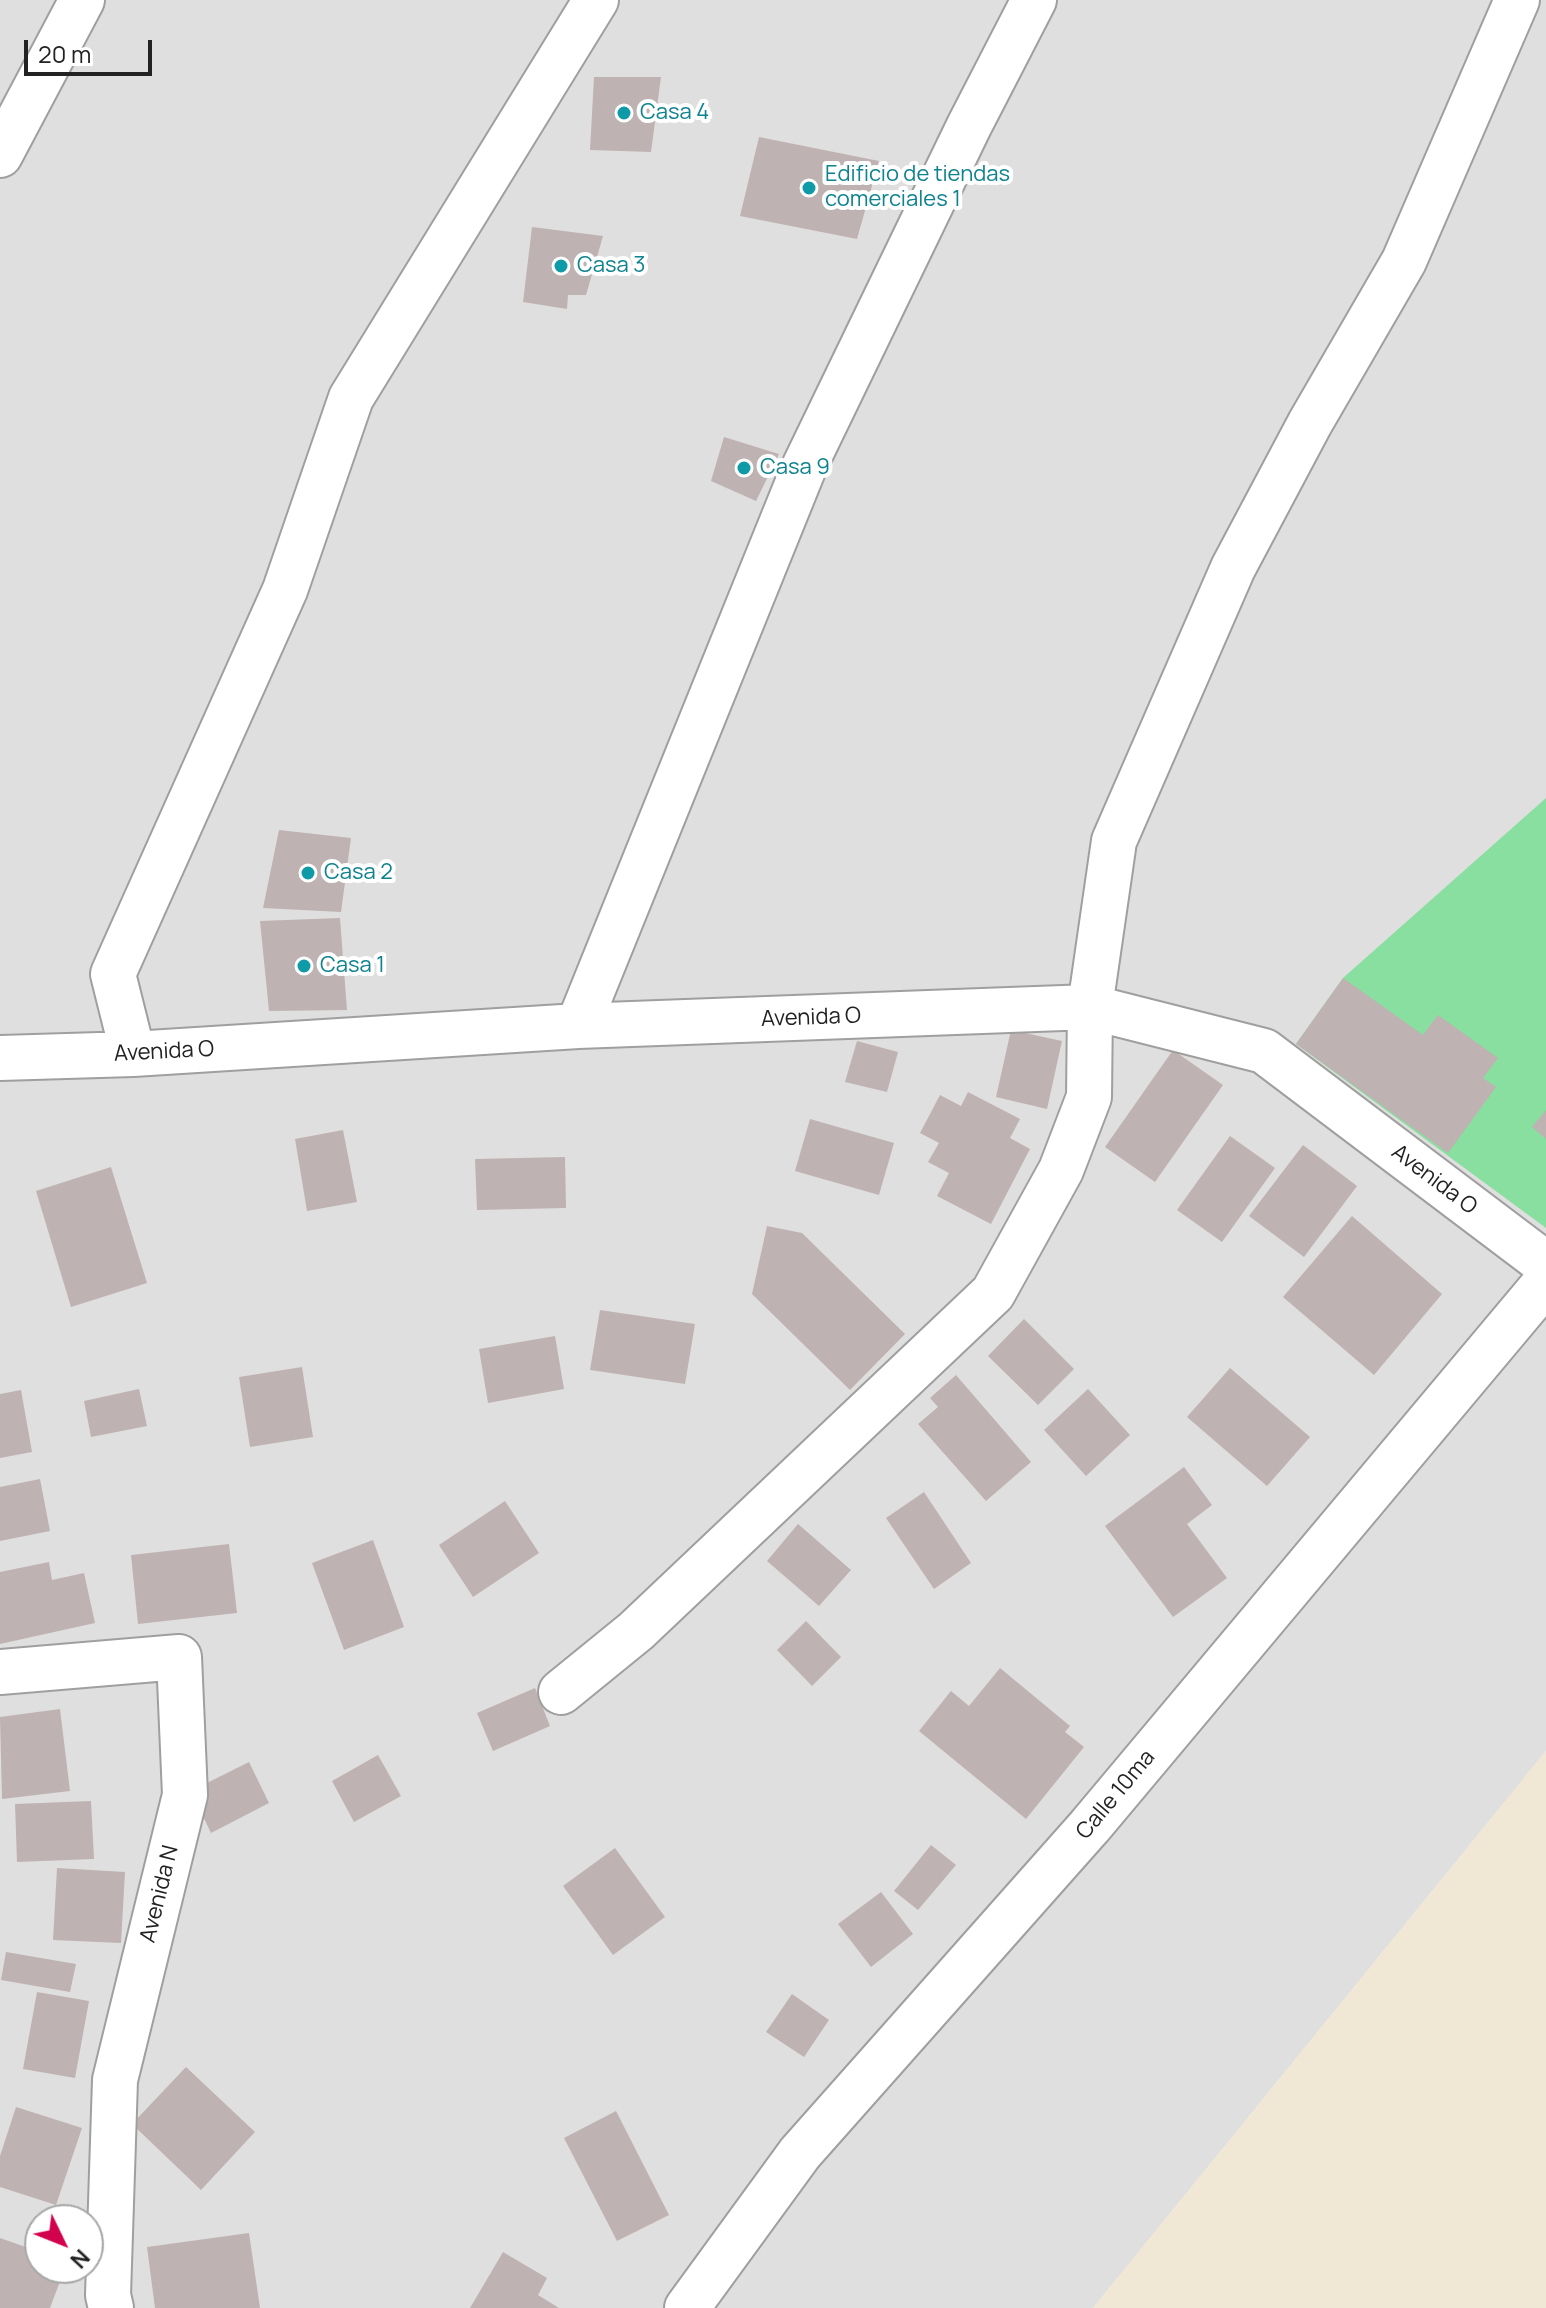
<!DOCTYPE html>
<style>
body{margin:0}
#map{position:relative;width:1546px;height:2308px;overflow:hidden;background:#f2ece9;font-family:Manrope,sans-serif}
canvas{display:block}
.north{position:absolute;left:24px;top:2204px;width:80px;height:80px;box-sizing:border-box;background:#fff;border:2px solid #a7a7a7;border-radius:50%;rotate:133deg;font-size:22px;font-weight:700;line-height:32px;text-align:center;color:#222}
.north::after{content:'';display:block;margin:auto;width:28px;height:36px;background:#d2024d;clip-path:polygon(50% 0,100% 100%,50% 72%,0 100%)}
.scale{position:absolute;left:24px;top:40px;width:128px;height:36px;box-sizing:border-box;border:4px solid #222;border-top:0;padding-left:10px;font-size:24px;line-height:28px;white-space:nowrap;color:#222;-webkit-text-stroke:6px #fff;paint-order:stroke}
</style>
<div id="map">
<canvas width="1546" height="2308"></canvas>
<div class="north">N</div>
<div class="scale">20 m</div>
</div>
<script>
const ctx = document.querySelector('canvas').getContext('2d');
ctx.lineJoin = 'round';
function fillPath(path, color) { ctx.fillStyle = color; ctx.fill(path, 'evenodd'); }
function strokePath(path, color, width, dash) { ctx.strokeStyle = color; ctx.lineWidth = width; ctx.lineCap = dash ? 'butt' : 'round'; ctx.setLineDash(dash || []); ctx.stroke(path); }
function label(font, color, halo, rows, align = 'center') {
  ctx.font = font + ' Manrope,sans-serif'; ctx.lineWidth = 8; ctx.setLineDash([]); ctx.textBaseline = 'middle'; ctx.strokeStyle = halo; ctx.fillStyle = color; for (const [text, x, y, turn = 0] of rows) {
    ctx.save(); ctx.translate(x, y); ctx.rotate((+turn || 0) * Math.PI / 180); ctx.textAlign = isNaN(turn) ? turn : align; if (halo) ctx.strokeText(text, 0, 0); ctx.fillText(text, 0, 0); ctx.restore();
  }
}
fillPath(new Path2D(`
 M0,0H1546V1751L1093,2308H0ZM40,2220H88V2268H40Z`), '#e0dfdf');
fillPath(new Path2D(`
 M1546,1751V2308H1093Z`), '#f0e8d5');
fillPath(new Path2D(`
 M1546,798V1228L1296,1044L1343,978Z`), '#88df9f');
fillPath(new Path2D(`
 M594,77H661L651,152L590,150Z
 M759,137L879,161L857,239L740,216Z
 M532,227L603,236L586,295H568L567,309L523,302Z
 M724,437L779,454L756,501L711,481Z
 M279,830L351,838L341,912L263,908Z
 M340,918L347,1010L269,1011L260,921Z
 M1343,978L1423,1035L1438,1015L1498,1058L1483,1078L1496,1087L1448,1153L1296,1044Z
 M1011,1030L1062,1041L1047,1109L996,1097Z
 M857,1041L898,1052L887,1092L845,1082Z
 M1173,1050L1223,1085L1155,1182L1105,1147Z
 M968,1092L1020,1119L1010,1138L1030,1149L991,1224L937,1196L949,1173L928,1162L939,1143L920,1133L940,1095L961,1106Z
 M1546,1110V1139L1532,1127Z
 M810,1119L894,1143L879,1195L795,1171Z
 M343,1130L357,1202L307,1211L295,1139Z
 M1230,1136L1275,1168L1222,1242L1177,1210Z
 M1303,1145L1357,1186L1304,1257L1249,1216Z
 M565,1157L566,1208L477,1210L475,1159Z
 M111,1167L147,1283L71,1307L36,1191Z
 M1352,1216L1442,1294L1374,1375L1283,1297Z
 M767,1226L802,1233L905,1334L850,1390L752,1294Z
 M600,1310L695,1324L685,1384L590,1370Z
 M1024,1319L1074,1369L1038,1405L988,1356Z
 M555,1336L564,1389L488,1403L479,1349Z
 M302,1367L313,1437L250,1447L239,1377Z
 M1230,1368L1310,1437L1267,1486L1187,1417Z
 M956,1375L1031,1462L986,1501L918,1424L938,1407L930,1398Z
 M139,1389L147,1426L91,1437L84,1401Z
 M1088,1389L1130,1435L1086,1476L1044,1430Z
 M21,1390L32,1452L0,1458V1394Z
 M1184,1467L1212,1505L1187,1524L1227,1578L1173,1617L1105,1526Z
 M40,1479L50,1531L0,1541V1487Z
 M924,1492L971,1563L934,1589L886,1518Z
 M505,1501L539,1553L473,1597L439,1545Z
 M798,1524L851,1570L819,1606L767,1561Z
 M373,1540L404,1627L344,1650L312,1563Z
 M229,1544L237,1613L138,1624L131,1555Z
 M49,1562L52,1580L84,1573L95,1623L0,1644V1572Z
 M806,1621L841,1657L812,1686L777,1650Z
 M1000,1668L1070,1726L1065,1732L1084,1747L1026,1819L919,1731L951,1691L969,1706Z
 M535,1688L550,1726L493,1751L477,1713Z
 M60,1709L70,1791L2,1799L0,1717Z
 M378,1755L401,1796L354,1822L332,1781Z
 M249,1762L269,1803L211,1833L191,1791Z
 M91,1801L94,1859L17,1862L15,1804Z
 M931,1845L956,1865L918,1910L894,1891Z
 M615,1848L665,1917L613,1955L563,1886Z
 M57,1868L125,1872L121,1943L53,1940Z
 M881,1892L913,1934L871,1967L838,1924Z
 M6,1952L76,1964L70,1992L1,1980Z
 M37,1992L89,2001L75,2078L23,2069Z
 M792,1994L829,2020L804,2057L766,2032Z
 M186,2067L255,2132L201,2190L132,2124Z
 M16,2107L82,2128L56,2205L0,2187V2156Z
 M616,2111L669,2215L617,2241L564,2138Z
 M249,2233L260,2308H155L147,2247Z
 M0,2238L40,2252V2268H65L50,2308H0Z
 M503,2252L547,2278L538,2295L559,2308H470Z`), '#bfb2b2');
const minor = new Path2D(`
 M0,155L82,0
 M578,1026L805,465L969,126L1034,0
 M133,1054L113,974L285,590L351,398L596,0
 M0,1058L133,1054L578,1026L1090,1007L1264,1051L1546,1264
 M0,1672L179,1657L185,1795L115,2080L108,2295L111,2308
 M561,1692L636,1631L993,1293L1061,1170L1089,1097L1090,1007L1114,841L1233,568L1310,423L1404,261L1517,0
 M687,2308L800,2153L1090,1826L1546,1282`);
strokePath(minor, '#9f9f9f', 48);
strokePath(minor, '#fff', 44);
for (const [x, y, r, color] of [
 [624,113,8,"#0f9aa8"],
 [809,188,8,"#0f9aa8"],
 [561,266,8,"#0f9aa8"],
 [744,468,8,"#0f9aa8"],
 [308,873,8,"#0f9aa8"],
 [304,966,8,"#0f9aa8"]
]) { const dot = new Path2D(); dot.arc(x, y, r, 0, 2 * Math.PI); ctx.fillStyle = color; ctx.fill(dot); strokePath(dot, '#fff', 3); }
label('22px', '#0d838f', '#fff', [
 ["Casa 4",640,113],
 ["Edificio de tiendas",825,175],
 ["comerciales 1",825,200],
 ["Casa 3",577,266],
 ["Casa 9",760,468],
 ["Casa 2",324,873],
 ["Casa 1",320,966]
], 'left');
label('22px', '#222', '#fff', [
 ["Avenida O",811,1018,-2],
 ["Avenida O",164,1052,-3],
 ["Avenida O",1434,1180,37],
 ["Calle 10ma",1116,1795,-50],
 ["Avenida N",160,1894,-76]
]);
</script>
